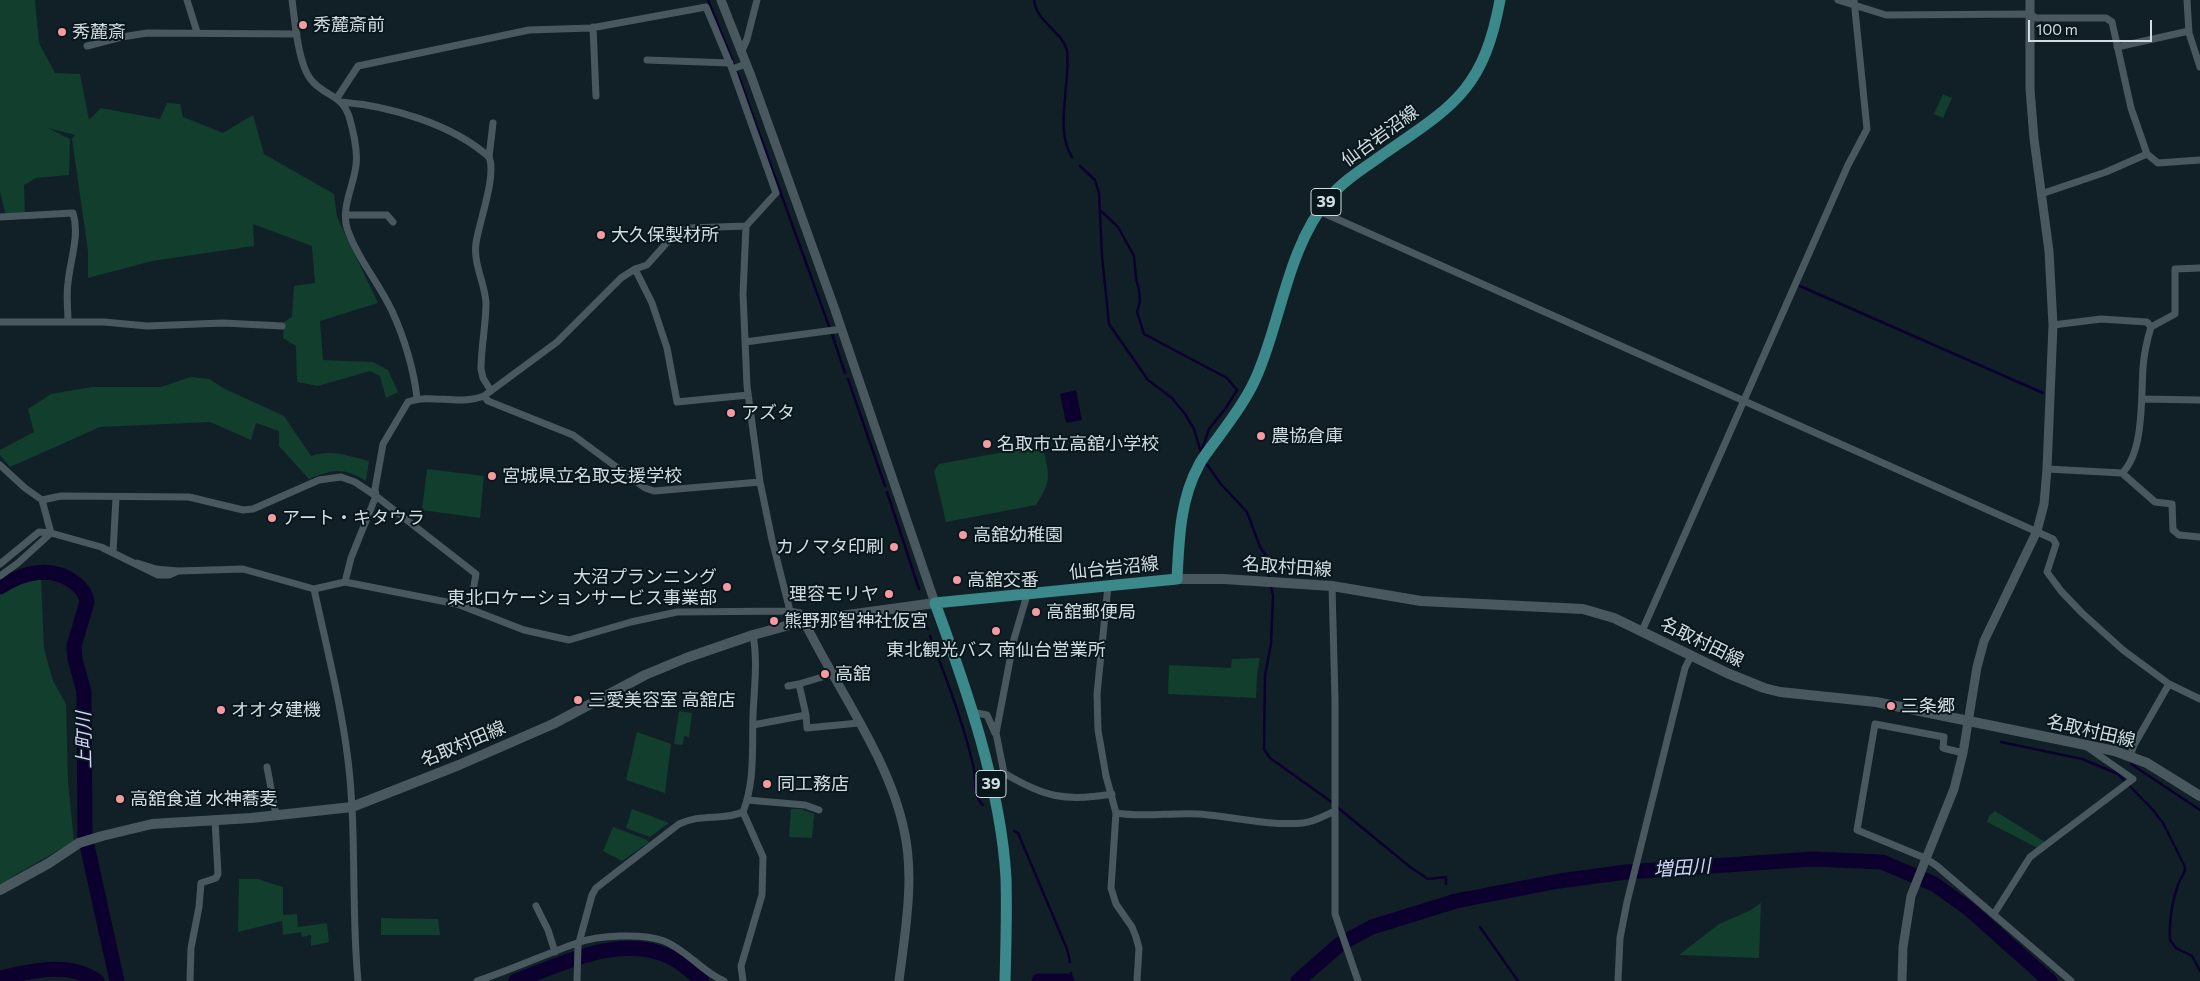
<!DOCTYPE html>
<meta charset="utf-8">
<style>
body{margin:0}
#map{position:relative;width:2200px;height:981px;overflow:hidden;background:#112026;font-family:Commissioner,sans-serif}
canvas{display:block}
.scale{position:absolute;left:2028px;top:20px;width:124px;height:22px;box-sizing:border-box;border:2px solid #d4dde1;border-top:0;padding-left:6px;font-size:15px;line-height:18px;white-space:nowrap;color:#d4dde1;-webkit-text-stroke:4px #08171c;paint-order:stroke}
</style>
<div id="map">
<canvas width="2200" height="981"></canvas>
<div class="scale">100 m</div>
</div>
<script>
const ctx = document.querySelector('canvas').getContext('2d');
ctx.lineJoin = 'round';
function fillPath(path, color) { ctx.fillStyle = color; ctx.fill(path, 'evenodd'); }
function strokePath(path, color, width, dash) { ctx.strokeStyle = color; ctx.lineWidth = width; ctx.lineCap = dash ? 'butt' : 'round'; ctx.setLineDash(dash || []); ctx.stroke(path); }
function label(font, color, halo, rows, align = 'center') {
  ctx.font = font + ' Commissioner,"Noto Sans JP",sans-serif'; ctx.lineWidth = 4; ctx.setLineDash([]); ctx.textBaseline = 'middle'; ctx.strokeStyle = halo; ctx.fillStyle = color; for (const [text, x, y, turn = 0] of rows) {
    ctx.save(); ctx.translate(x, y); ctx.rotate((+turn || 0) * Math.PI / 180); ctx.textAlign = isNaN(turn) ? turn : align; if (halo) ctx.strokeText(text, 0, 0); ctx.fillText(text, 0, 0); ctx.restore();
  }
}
fillPath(new Path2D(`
 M0,0H35L39,43L55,73L80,74L89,120L101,108L160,119L167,103L180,104L183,117L223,133L253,115L264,154L334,194L337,217L378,303L320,321L323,360L373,362L388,370L398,392L386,398L380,376L370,371L318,386L297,382L296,346L283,338L284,322L292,317L294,286L315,283L312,246L253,224L254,246L152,261L88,278V251L72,139L75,135L48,128L70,139L69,175L36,178L24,185L25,213L6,216L0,191Z
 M1943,94L1952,98L1943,118L1934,114Z
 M191,377L209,379L225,389L284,416L311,456C333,449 347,456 369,461L366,481C343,467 333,469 309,479L279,446V431L256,423L251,440L210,422L100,427L10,467L0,455V450L34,432L28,409L51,394L92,387H161Z
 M1042,445C1049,474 1053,479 1036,505L946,522L934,471L939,464Z
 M427,469L484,476L480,518L422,510Z
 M32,578H41L44,649L53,681L66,704L68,782L74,841L0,884V594L11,585Z
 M1260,658L1257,674L1256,698L1168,694L1169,665L1231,668L1232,659Z
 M679,711L692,713L689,737L684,736L683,745L674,744Z
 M637,732L671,744L665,793L626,780Z
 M632,809L669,823L650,837L626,828Z
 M791,809H801L814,814L812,838L789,837Z
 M1995,811L2045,842L2038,848L1987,822L1989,816Z
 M613,827L645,839L649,842L622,861L603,851Z
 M239,879H258L283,887V915L297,914L298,927L327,923L329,942L311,946V935L302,937L301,932L283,935L282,921L238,932Z
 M1761,903L1759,958L1679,955L1719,924L1749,911Z
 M381,918L438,919L440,935H381Z`), '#113e2d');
fillPath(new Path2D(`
 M1076,390L1082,420L1066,423L1060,394Z`), '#0c002f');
strokePath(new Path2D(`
 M708,0L737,72L830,329
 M1034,0C1037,23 1060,29 1067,50C1071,82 1054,130 1072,157
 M1080,166L1095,180L1099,193L1102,256L1109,324L1148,380L1172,398L1185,414L1194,429L1202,456
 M1101,211L1118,227L1134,256L1136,278L1139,290L1140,301L1137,312L1144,334L1227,378L1237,390L1226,408L1209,429L1202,450
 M1800,286L2043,393
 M832,334L845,373
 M848,379L885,486
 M1206,463L1220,483L1247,512L1260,547L1269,560L1266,566L1269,578
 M887,492L919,589
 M1271,586L1273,596L1271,644L1265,675L1264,749L1270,758L1333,803
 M917,616L926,625L928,629
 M930,636C946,678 963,721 973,765C977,778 972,796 983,805
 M2001,742L2082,759L2118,774L2153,810L2163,823L2185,867C2185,875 2180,878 2178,885C2172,902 2169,922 2170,940L2176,948L2192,956L2200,971
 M2131,764L2200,810
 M1337,807L1410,867L1428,879L1446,877V884
 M1014,831L1018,833L1067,949L1070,962
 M1480,927L1518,981
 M1071,973V981`), '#0c002f', 2.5);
strokePath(new Path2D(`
 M0,587C23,572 52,565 75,583C81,588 86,593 87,602L74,646L75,659L84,692L85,836L117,981
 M0,978C32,971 68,961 97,981
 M516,981C562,964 618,934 668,956C680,961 692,972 702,981
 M1039,981H1067
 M1298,981L1340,944L1372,927L1456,901L1559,881L1626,872L1813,859L1882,862L1934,884L1969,909L2050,981`), '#0c002f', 15);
strokePath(new Path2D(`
 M187,0L197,32
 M292,0C295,21 298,69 314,83C328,97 341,95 349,116C353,130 358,150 356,165C354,185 341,207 347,228C357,258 379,283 392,311C404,337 414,370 417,398
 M1838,0L1886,15L2030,14L2036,18H2106L2112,22L2131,108L2147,154L2158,163L2200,160
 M2187,0L2189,33L2200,67
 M593,27L596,96
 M87,46L122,37L147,33L297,34
 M2117,47L2189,31
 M741,53L747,39L757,0
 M647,60L730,63
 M746,64L732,69L776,193L746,226L689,228L672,237L647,265L635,269L621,278L557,342L484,396L488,401L573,435L645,488L654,491L760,482L772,540L790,611
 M337,98L358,66L529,30L591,28L706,7L732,69
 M341,102C390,106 452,124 489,157C497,175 479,222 476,243C473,264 485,283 486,303C486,325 481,347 481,369L483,378L491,391
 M489,157L493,123
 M2041,194L2106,172L2147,154
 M1319,211L2053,539L2056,544L2047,572L2061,591L2082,613L2123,650L2169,684L2200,699
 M346,215H387L393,222
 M0,217L73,213C80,236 70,260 68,283C66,295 68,309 68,322
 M746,226L743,294L747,386L760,482
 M635,269L652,303L667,348L677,402L748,395
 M0,322H104L147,326L223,323L282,326
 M2053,325L2101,319L2147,322L2151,327
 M745,342L842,329
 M2142,399L2200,400
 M0,465L25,488L42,500L51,533
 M2047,469L2122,473C2144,453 2141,397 2143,368C2144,354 2147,340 2151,327L2175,314V269L2200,268
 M2122,473L2155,502L2172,504L2173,530L2179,535L2200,537
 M42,500L61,496L189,497L243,510L253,509L319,480L341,477L355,482L376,496L476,574L470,608
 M113,552L116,498
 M137,563L156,569L178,571L243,569L314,589L345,582L457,604L524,630L569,640L631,622L677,612L790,611L800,613L804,621
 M0,564L39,532L51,533L101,547L158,575H169L178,571
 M0,576L18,563L51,533
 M345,582L351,558L376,496L375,489L383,444L408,402C430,393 458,406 484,396
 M1108,586L1097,694L1098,730L1106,776L1116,813L1111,888L1116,904L1132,927L1136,937L1139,948L1137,981
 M1332,586L1335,699V914L1358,981
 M314,589C326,645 341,703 348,760C357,834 351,908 358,981
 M1027,595L1014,639L996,733L1004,773C1044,797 1065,802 1112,794
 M1642,631L1848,165L1867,129L1854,0
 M788,686L799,684
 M971,712L987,715L995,733
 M806,715L807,728L859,723
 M753,725L806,715L799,684L832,674
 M1963,753L1943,748L1944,737L1875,724L1857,830L1925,858L1937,866L2071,981
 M2130,756L2134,745L2169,684
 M267,767L276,815
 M747,800L805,805L819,810
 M1116,813C1144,818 1171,812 1200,814C1234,817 1269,826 1303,823C1315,822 1325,815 1335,811
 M536,906L548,930L555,952
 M1994,914L2030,857L2133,779L2087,747
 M190,981L191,948L199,907L201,883L216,878L218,874L215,820
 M477,981C511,970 543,955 577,943C598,935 643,933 664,941C687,950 702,972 724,981
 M577,981L578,946L592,895L596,888L679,824C701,813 723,821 743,812
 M743,981L741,966L762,895L763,857L743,812C755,781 752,748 753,716C754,689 758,662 753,635
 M1618,981L1620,938L1627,902L1685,668L1691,656`), '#48585e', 7);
strokePath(new Path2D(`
 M721,0L751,76L834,307L935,603
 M804,621C836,687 889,758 904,830C915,878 905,932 899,981
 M1902,981L1903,947L1911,896L1954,789L1963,753L1977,667L1984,641L2037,531L2044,504L2047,469L2053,325L2049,251L2034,139L2030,89V0`), '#48585e', 9);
strokePath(new Path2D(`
 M1177,579H1224L1332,586L1421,601L1583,609L1614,618L1727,673L1764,688L1780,692L1876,702L2115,751L2147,763L2200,796
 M0,890L49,863L79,843L102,836L152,824L251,818L352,807L459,765L553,724L645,675L686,658L753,635L804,621L935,603`), '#48585e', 10);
strokePath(new Path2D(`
 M1005,981C1006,947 1007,913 1006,878C1001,788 966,687 935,603L1177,579C1179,540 1180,499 1199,465C1203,457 1209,450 1214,443C1230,421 1248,398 1258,373C1282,316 1288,247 1329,198C1342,182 1361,170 1378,158C1451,107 1483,93 1500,0`), '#3b898b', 11);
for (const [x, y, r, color] of [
 [303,25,5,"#f49aa0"],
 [62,32,5,"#f49aa0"],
 [601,235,5,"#f49aa0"],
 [731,413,5,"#f49aa0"],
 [1261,436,5,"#f49aa0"],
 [987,444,5,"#f49aa0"],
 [492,476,5,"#f49aa0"],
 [272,518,5,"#f49aa0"],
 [963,535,5,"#f49aa0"],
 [894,547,5,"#f49aa0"],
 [957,580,5,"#f49aa0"],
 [727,587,5,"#f49aa0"],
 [889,594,5,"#f49aa0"],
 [1036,612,5,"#f49aa0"],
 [774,621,5,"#f49aa0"],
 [996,631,5,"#f49aa0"],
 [825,674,5,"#f49aa0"],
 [578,700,5,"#f49aa0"],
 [1891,706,5,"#f49aa0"],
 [221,710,5,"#f49aa0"],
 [767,784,5,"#f49aa0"],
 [120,799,5,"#f49aa0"]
]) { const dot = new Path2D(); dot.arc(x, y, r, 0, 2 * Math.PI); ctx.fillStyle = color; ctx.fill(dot); strokePath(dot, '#08171c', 2); }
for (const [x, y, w] of [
 [1326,202,30],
 [991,784,30]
]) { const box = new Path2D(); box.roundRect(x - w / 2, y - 13.5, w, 27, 4); ctx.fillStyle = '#08171c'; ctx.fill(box); strokePath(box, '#d4dde1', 1); }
label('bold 16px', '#d4dde1', null, [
 ["39",1326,202],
 ["39",991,784]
]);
label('18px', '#d4dde1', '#08171c', [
 ["秀麓斎前",313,25],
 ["秀麓斎",72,32],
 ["大久保製材所",611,235],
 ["アズタ",741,413],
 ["農協倉庫",1271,436],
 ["名取市立高舘小学校",997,444],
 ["宮城県立名取支援学校",502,476],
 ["アート・キタウラ",282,518],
 ["高舘幼稚園",973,535],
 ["カノマタ印刷",884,547,"right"],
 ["大沼プランニング",717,577,"right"],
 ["東北ロケーションサービス事業部",717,598,"right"],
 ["高舘交番",967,580],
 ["理容モリヤ",879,594,"right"],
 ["高舘郵便局",1046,612],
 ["熊野那智神社仮宮",784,621],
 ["東北観光バス 南仙台営業所",996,650,"center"],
 ["高舘",835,674],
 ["三愛美容室 高舘店",588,700],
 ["三条郷",1901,706],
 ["オオタ建機",231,710],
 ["同工務店",777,784],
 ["高舘食道 水神蕎麦",130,799]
], 'left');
label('18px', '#d4dde1', '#08171c', [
 ["仙台岩沼線",1380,136,-36],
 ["名取村田線",1287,567,4],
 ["仙台岩沼線",1114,568,-6],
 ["名取村田線",1702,642,26],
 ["名取村田線",2091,731,13],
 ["名取村田線",463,744,-23]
]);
label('italic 19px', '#d3d2fc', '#08171c', [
 ["上町川",84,740,-91],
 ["増田川",1682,868,-4]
]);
</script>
